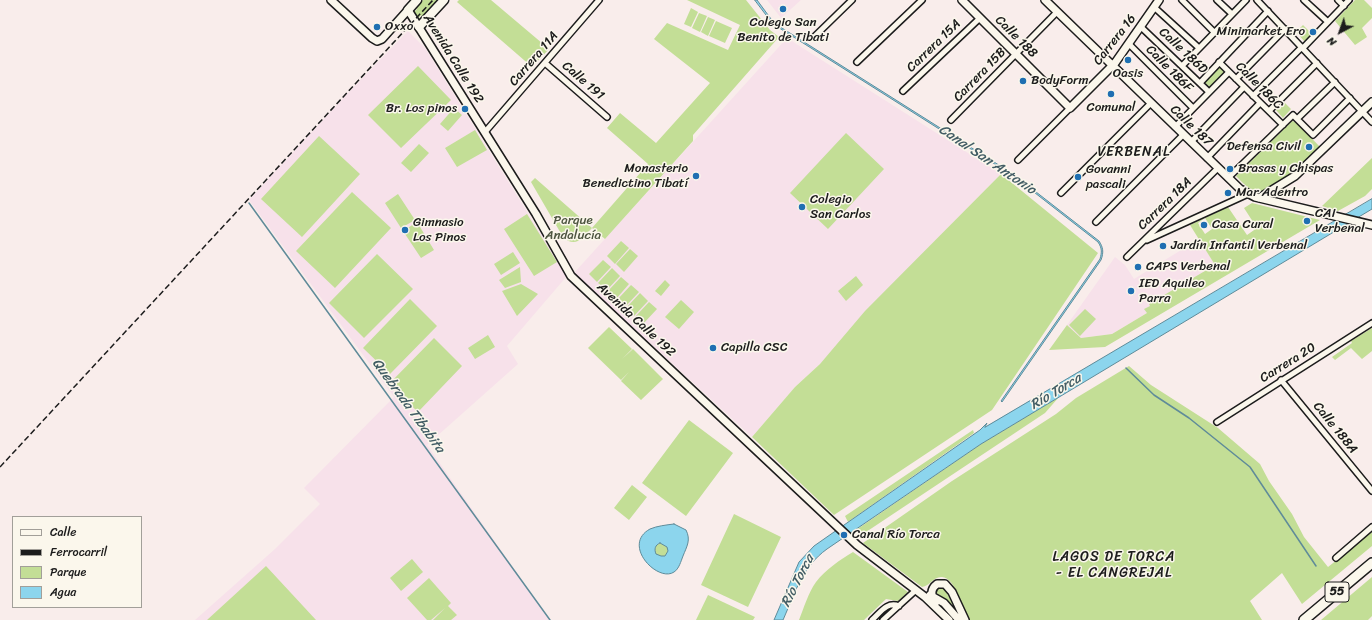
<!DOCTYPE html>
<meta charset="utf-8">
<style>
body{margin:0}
#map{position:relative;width:1372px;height:620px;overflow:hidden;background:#f9edeb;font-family:Sriracha,sans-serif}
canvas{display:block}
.legend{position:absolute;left:12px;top:516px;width:130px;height:92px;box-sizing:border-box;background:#fbf7ec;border:1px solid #a29f99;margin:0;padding:5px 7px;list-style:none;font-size:12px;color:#1c1c1c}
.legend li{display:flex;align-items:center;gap:8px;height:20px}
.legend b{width:20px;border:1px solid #a29f99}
.north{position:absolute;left:1320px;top:12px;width:40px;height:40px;-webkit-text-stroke:3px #fbf7ec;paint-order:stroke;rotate:221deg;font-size:11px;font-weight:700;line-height:16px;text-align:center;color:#1c1c1c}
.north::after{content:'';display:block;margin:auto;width:14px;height:18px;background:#1c1c1c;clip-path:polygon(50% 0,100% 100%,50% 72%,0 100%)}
</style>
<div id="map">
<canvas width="1372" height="620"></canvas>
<ul class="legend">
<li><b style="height:5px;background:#fbf7ec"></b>Calle</li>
<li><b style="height:5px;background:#1c1c1c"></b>Ferrocarril</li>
<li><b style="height:11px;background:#c3de96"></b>Parque</li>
<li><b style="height:11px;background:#8cd5ed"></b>Agua</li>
</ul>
<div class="north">N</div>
</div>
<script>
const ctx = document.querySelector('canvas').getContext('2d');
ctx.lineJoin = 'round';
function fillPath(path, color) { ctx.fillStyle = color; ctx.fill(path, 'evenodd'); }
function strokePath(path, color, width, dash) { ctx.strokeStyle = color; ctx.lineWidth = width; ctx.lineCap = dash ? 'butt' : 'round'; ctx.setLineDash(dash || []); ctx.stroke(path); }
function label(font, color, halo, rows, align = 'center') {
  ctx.font = font + ' Sriracha,sans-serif'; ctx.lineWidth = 3; ctx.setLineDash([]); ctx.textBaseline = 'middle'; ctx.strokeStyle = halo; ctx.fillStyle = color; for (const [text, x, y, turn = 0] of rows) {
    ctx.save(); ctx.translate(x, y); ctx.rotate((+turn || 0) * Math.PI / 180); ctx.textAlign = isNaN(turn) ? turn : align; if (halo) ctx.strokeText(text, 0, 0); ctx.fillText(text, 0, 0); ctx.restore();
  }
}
fillPath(new Path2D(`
 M767,0H801L781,18Z
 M408,31L425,48L567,276L507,346L518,364L427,445L550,620H195L275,549L320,504L304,488L394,397L249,200L349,92Z
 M787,38L1001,174L936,240L820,364L795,387L752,437L574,273Z
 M1199,239L1215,265L1150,304V306L1147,313L1112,334L1081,338L1067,325L1115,257L1125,265L1134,279Z`), '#f7e1ea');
fillPath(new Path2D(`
 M423,0H438L422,17L421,15L419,18L414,12L417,9L416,7Z
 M459,0H491L549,49L532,67L457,2Z
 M687,0H746L770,30L779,37L693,135V141L605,239L592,228C583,237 576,249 563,237L531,182L535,178L592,228L648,164L607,128L620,113L656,143L710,83L654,39L667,23L728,50L740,25Z
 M1355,0H1364L1372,8V18L1362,28L1367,37L1355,45L1335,21Z
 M691,8L698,12L691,27L684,24Z
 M699,13L707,16L700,32L692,28Z
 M708,17L715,20L708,36L701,32Z
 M716,21L732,28L725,43L709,36Z
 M1303,25L1313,35L1305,42L1296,32Z
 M1220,65L1226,71L1210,87L1204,82Z
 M418,66L451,100L401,148L368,115Z
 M1284,102L1291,109L1283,118L1276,110Z
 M454,108L462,115L448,131L440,124Z
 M1292,121L1296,122L1321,148L1297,171L1265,190C1253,195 1244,184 1236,176Z
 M475,130L487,150L457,167L445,148Z
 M846,133L884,169L828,229L790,193Z
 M319,136L360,174L302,237L261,199Z
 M419,144L429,153L411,172L401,163Z
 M1372,158V189L1365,196L1338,211L1322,206Z
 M1001,174L1098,253L992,410L834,515L752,437L795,387L820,364L865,311Z
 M352,192L391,228L335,288L296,251Z
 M398,194L415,220L401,228L385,203Z
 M1252,203L1320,220L1105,347L1049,350L1067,325L1081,338L1112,334L1147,313L1144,309L1150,306L1149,304L1215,265L1190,225L1228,207L1247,235L1257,228L1244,208ZM1205,218L1212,229L1205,234L1198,223Z
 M527,214L557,262L534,276L504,229Z
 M417,222L434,250L421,258L403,231Z
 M621,241L629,248L615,264L607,256Z
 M630,249L638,256L624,272L616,264Z
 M513,252L520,263L501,275L494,264Z
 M377,254L413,289L364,338L329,303Z
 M603,260L611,267L597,282L589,274Z
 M520,267L521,282L505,288L499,280Z
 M612,268L620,276L607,290L598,283Z
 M856,276L863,285L846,301L838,291Z
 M621,277L629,284L616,299L608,291Z
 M665,280L670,285L661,296L655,291Z
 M521,284L538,294L517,316L502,291Z
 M631,285L639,292L625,307L617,300Z
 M640,293L648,301L634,316L626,308Z
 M410,299L437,326L390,374L363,348Z
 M681,300L694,312L679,329L665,317Z
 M649,302L657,309L643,324L635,317Z
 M1085,309L1096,319L1080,336L1069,325Z
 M609,327L632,349L622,359L633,349L663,379L641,400L621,381L629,372L621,380L588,348Z
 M1372,328V351L1362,359L1351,348L1335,360L1332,357L1352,343L1351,341Z
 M488,335L495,347L475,359L468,348Z
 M434,338L462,366L418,412L389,384Z
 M1129,366L1151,385L1218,428L1260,464L1269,481L1292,514L1304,537L1328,567L1372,532V546L1302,604L1282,573L1250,601L1262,620H969C964,610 954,575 941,577C933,577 930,586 922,587L863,543L952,481L1056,414L1076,398Z
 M1059,397L1045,413L860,536L856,530L981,444Z
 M689,420L733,453L686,516L642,483Z
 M973,430L974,433L848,522L845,516Z
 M632,485L647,497L629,520L614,508Z
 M734,514L781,537L748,607L701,585Z
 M654 550a7 7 0 1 1 14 0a7 7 0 1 1-14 0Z
 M853,552L908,592L898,601L886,599L864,620H799C804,608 808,593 816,582C826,569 840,560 853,552Z
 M412,559L423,572L401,591L390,578Z
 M266,566L316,620H207Z
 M1372,577V616L1368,620H1321Z
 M429,578L451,603L448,606L457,615L451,620H433L445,608L431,620H427L407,598Z
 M940,586L944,588L954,606L935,592V591Z
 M708,595L755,617L753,620H696Z`), '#c3de96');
const water = new Path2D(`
 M755,0H757L774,23L1013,174L1099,241C1103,247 1104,252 1101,260L1002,402L1001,401L1100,259C1102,252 1102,248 1098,242L1012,175L773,24Z
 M1372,199V209L981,444L827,549C802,567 795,593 783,620H774L799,562L814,546L980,430L987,423L985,427Z
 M674,524L686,530C691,540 687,546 683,556C681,561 679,569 674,572C658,583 621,545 650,529C657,526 666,525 674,524ZM660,543L667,547L668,551L665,556H661L656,554C654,549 655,545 660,543Z`);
fillPath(water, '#8cd5ed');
strokePath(water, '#5f8b99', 1);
strokePath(new Path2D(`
 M249,203L550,620
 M1126,368L1154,395L1189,418L1250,467L1316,566`), '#5f8b99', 1.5);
const street = new Path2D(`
 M1182,0L1214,32
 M1217,0L1232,14
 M1257,0L1372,122
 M1304,0L1328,22
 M1338,0L1344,6
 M1154,7L1199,48
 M1141,27L1209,92
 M815,36L852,0
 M1129,44L1193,108
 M1303,48L1349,0
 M857,62L922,0
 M1219,62L1283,125
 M545,63L607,117
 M1182,66L1246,0
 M1236,79L1285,29
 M1200,83L1268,11
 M903,91L980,18
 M1253,96L1302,47
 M1269,111L1317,63
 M1297,119L1335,82
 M951,120L1057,12
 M1175,127L1229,72
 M485,132L599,0
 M1191,142L1244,87
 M1207,158L1260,103
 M1018,160L1070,108
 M1228,178L1293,115L1313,135L1350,98
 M1061,193L1151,103
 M1096,222L1183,135
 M1147,240L1248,194
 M1127,257L1218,168
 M1281,380L1372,491
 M1217,422L1372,323
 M1336,558L1372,527
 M872,620C880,613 887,601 899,606
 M883,620L916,590`);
const secondary = new Path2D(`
 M331,0L372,38L377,41L382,39L408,10L536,214L571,276L857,545L925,597L949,620
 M962,0L1070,108L1115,63L1159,0
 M1045,0L1240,189L1255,197L1372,225
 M1259,198L1295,176L1372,102
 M930,595L944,603L959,620
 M935,604C932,596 929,590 937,584H945L952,592L965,620`);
const primary = new Path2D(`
 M408,10L417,0
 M419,27L444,0`);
const highway = new Path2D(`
 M1304,620L1372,563`);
strokePath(street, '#1c1c1c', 8);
strokePath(secondary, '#1c1c1c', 10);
strokePath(primary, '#1c1c1c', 11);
strokePath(highway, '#1c1c1c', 12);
strokePath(street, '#fbf7ec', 5);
strokePath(secondary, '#fbf7ec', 7);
strokePath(primary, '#fbf7ec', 8);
strokePath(highway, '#fbf7ec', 9);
strokePath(new Path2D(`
 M0,467L433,0`), '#1c1c1c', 1.5, [6, 3]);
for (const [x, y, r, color] of [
 [783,9,4,"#1f6fb2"],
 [377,27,4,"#1f6fb2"],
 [1313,32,4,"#1f6fb2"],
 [1128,60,4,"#1f6fb2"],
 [1023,81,4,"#1f6fb2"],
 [1111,94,4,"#1f6fb2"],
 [465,109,4,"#1f6fb2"],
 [1309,147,4,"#1f6fb2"],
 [1230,169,4,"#1f6fb2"],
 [696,176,4,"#1f6fb2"],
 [1078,177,4,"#1f6fb2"],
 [1228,193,4,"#1f6fb2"],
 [802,207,4,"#1f6fb2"],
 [1307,221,4,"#1f6fb2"],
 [1204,225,4,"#1f6fb2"],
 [405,230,4,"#1f6fb2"],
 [1163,246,4,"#1f6fb2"],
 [1138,267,4,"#1f6fb2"],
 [1131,291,4,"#1f6fb2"],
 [713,348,4,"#1f6fb2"],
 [844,535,4,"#1f6fb2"]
]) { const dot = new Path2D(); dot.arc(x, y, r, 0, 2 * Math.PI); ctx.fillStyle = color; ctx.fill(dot); strokePath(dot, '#fbf7ec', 1.5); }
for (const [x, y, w] of [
 [1337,592,24]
]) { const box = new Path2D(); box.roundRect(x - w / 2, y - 10, w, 20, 3); ctx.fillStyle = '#fbf7ec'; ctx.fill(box); strokePath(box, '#1c1c1c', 1); }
label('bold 12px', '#1c1c1c', null, [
 ["55",1337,592]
]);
label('13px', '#1c1c1c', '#fbf7ec', [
 ["Colegio San",783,23,"center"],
 ["Benito de Tibati",783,38,"center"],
 ["Oxxo",385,27],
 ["Minimarket Ero",1305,32,"right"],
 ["Oasis",1128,74,"center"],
 ["BodyForm",1031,81],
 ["Comunal",1111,108,"center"],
 ["Br. Los pinos",457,109,"right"],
 ["Defensa Civil",1301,147,"right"],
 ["Monasterio",688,169,"right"],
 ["Benedictino Tibatí",688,184,"right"],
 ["Brasas y Chispas",1238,169],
 ["Govanni",1086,170],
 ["pascali",1086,185],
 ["Mar Adentro",1236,193],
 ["Colegio",810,200],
 ["San Carlos",810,215],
 ["CAI",1315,214],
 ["Verbenal",1315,229],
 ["Gimnasio",413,223],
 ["Los Pinos",413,238],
 ["Casa Cural",1212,225],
 ["Jardín Infantil Verbenal",1171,246],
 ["CAPS Verbenal",1146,267],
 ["IED Aquileo",1139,284],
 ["Parra",1139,299],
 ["Capilla CSC",721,348],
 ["Canal Río Torca",852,535]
], 'left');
label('13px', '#1c1c1c', '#fbf7ec', [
 ["Calle 188",1016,37,45],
 ["Carrera 16",1115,40,-52],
 ["Carrera 15A",934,46,-44],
 ["Calle 186D",1183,51,43],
 ["Avenida Calle 192",453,59,58],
 ["Carrera 11A",534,59,-49],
 ["Calle 186F",1169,69,45],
 ["Carrera 15B",980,75,-46],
 ["Calle 191",583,81,41],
 ["Calle 186C",1259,86,45],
 ["Calle 187",1191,126,44],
 ["Carrera 18A",1165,204,-44],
 ["Avenida Calle 192",636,320,43],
 ["Carrera 20",1288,363,-32],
 ["Calle 188A",1335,428,51]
]);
label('13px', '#4e5641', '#fbf7ec', [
 ["Parque",573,221],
 ["Andalucía",573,236]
]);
ctx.letterSpacing = '1px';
label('14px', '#1c1c1c', '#fbf7ec', [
 ["VERBENAL",1134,152],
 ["LAGOS DE TORCA",1114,557],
 ["- EL CANGREJAL",1114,573]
]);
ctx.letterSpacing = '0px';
label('italic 14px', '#435d65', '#fbf7ec', [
 ["Canal San Antonio",987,160,34],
 ["Río Torca",1056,392,-31],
 ["Quebrada Tibabita",408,406,54],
 ["Río Torca",798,581,-63]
]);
</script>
